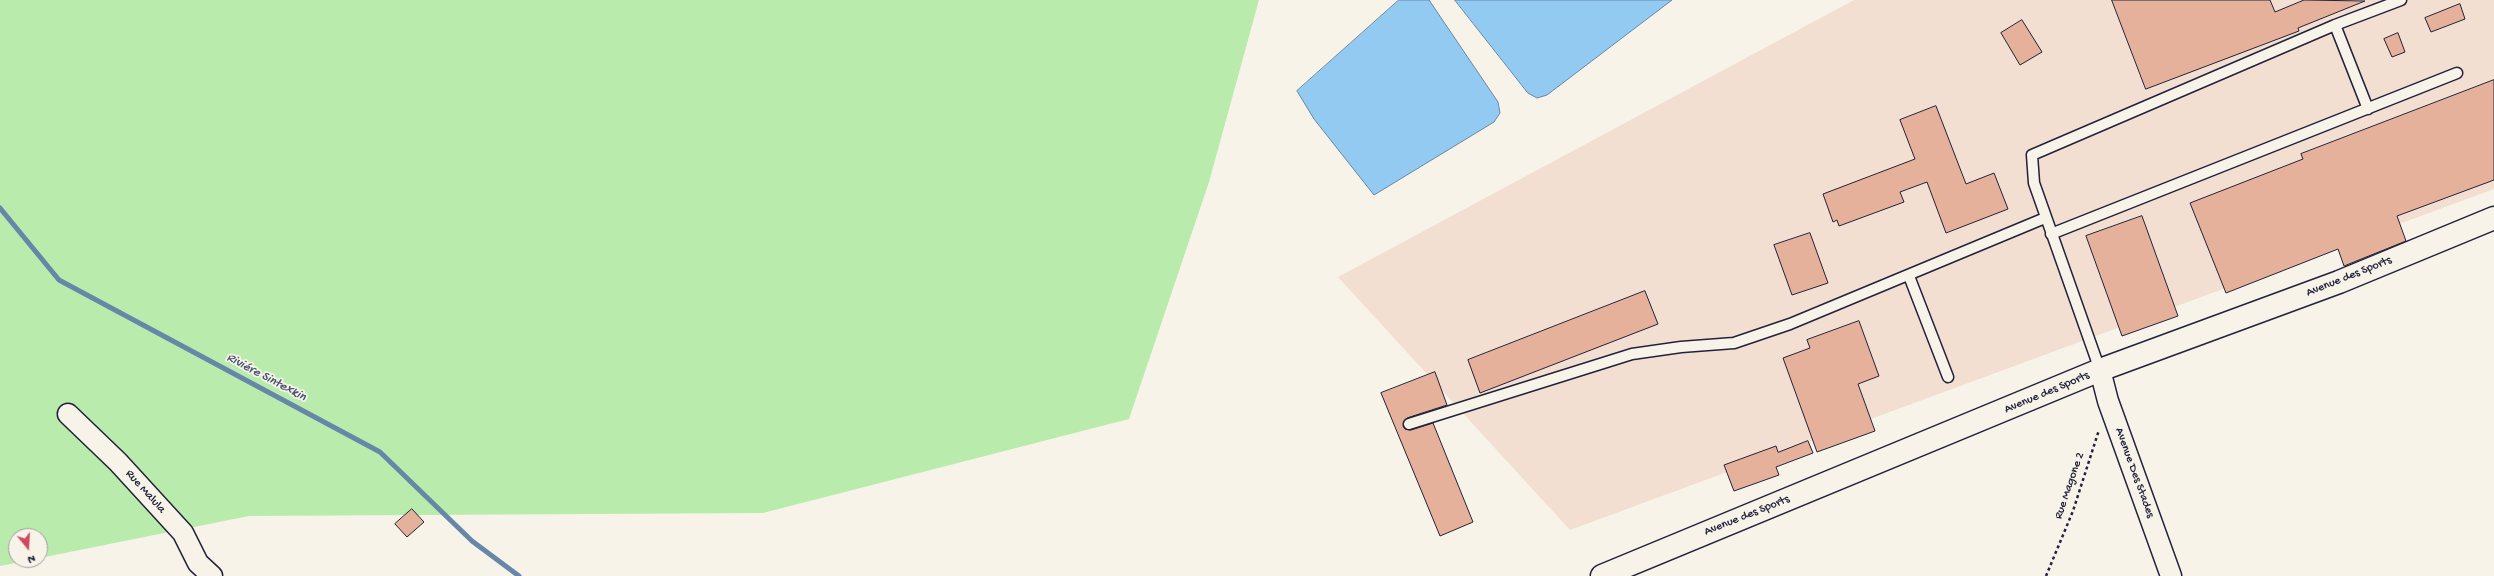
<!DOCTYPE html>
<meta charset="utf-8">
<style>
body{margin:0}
#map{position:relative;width:2494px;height:576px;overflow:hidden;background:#f7f3e8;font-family:"Gochi Hand",sans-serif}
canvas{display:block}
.north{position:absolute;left:8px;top:528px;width:40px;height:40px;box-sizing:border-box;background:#f7f3e8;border:1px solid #a29fa3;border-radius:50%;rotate:162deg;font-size:11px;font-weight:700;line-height:16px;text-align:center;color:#22223b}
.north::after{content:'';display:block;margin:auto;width:14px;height:18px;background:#d1495b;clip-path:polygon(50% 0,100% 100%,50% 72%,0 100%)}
</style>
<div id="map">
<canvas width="2494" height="576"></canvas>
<div class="north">N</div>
</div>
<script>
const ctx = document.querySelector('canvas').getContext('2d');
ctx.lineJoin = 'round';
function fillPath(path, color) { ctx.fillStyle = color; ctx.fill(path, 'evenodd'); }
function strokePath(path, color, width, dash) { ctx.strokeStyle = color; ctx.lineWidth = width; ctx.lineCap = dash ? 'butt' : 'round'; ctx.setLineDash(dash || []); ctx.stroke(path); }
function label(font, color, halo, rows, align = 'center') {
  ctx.font = font + ' "Gochi Hand",sans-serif'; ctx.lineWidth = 3.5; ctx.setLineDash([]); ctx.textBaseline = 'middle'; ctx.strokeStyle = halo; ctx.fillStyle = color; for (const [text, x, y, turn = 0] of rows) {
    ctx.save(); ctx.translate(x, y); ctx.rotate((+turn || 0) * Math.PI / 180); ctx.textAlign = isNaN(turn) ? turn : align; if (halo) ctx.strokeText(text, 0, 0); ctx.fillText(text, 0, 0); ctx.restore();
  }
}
fillPath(new Path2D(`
 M1854,0H2494V189L1570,530L1338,277Z`), '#f2dfd1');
fillPath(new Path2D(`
 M0,0H1259L1209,182L1129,419L763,513L249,516L40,558V536H16V560H31L0,566Z`), '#b9ecac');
const water = new Path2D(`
 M1399,0H1429L1498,102L1500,113L1494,122L1374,195L1314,119L1297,91Z
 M1455,0H1672L1547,95L1537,98L1528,93Z`);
fillPath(water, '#93caf1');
strokePath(water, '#6687a8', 1);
strokePath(new Path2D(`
 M0,208L59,280L380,452L472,541L519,576`), '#6687a8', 5);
const building = new Path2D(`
 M2112,0H2270L2275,12L2304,0L2365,1L2298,28L2299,31L2146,89Z
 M2460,4L2465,19L2431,32L2425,18Z
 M2022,20L2042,52L2020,65L2001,33Z
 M2398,33L2405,52L2392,57L2384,39Z
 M2494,80V180L2397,216L2406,241L2344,266L2338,249L2226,293L2190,203L2303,159L2301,154Z
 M1936,106L1966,184L1994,173L2008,209L1946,233L1927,182L1900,192L1904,202L1839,226L1837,220L1833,222L1823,194L1915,159L1900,120Z
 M2142,216L2178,316L2122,336L2086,236Z
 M1810,233L1828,283L1792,295L1774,245Z
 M1645,291L1658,324L1480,393L1468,360Z
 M1859,321L1879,376L1858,384L1875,431L1817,452L1783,358L1810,348L1807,340Z
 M1435,372L1447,405L1407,418L1403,426L1405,429L1411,430L1433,423L1473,522L1440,536L1381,393Z
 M1808,441L1813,453L1776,467L1779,475L1734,491L1724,465L1776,446L1778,452Z
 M412,509L424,522L407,537L395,524Z`);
fillPath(building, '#e6b19a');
strokePath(building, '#22223b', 1);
const service = new Path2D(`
 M2335,25L2368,109
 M2051,234L2457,73
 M1909,276L1948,377
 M2100,370L2034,183L2032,155L2335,25L2401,0
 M1409,424L1632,354L1681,347L1734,343L1790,324L2045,218`);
const minor = new Path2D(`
 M2100,370L2108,401L2171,576
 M68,414L118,462L183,533L198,563L212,576`);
const tertiary = new Path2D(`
 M1602,576L2100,370L2339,282L2494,218`);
strokePath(service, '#22223b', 13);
strokePath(minor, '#22223b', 23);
strokePath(tertiary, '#22223b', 25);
strokePath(new Path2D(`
 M2046,576L2073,511L2099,430`), '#22223b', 2.5, [3, 3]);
strokePath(service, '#f7f3e8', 10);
strokePath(minor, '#f7f3e8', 20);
strokePath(tertiary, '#f7f3e8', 22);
label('12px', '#22223b', '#f7f3e8', [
 ["Avenue des Sports",2349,277,-22],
 ["Avenue des Sports",2047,393,-23],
 ["Avenue Des Stades",2134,473,70],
 ["Rue Magone 2",2070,486,-71],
 ["Rue Malula",145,492,48],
 ["Avenue des Sports",1747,516,-22]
]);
label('italic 13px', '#445472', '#f7f3e8', [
 ["Riviére Sintexkin",266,378,28]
]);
</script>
